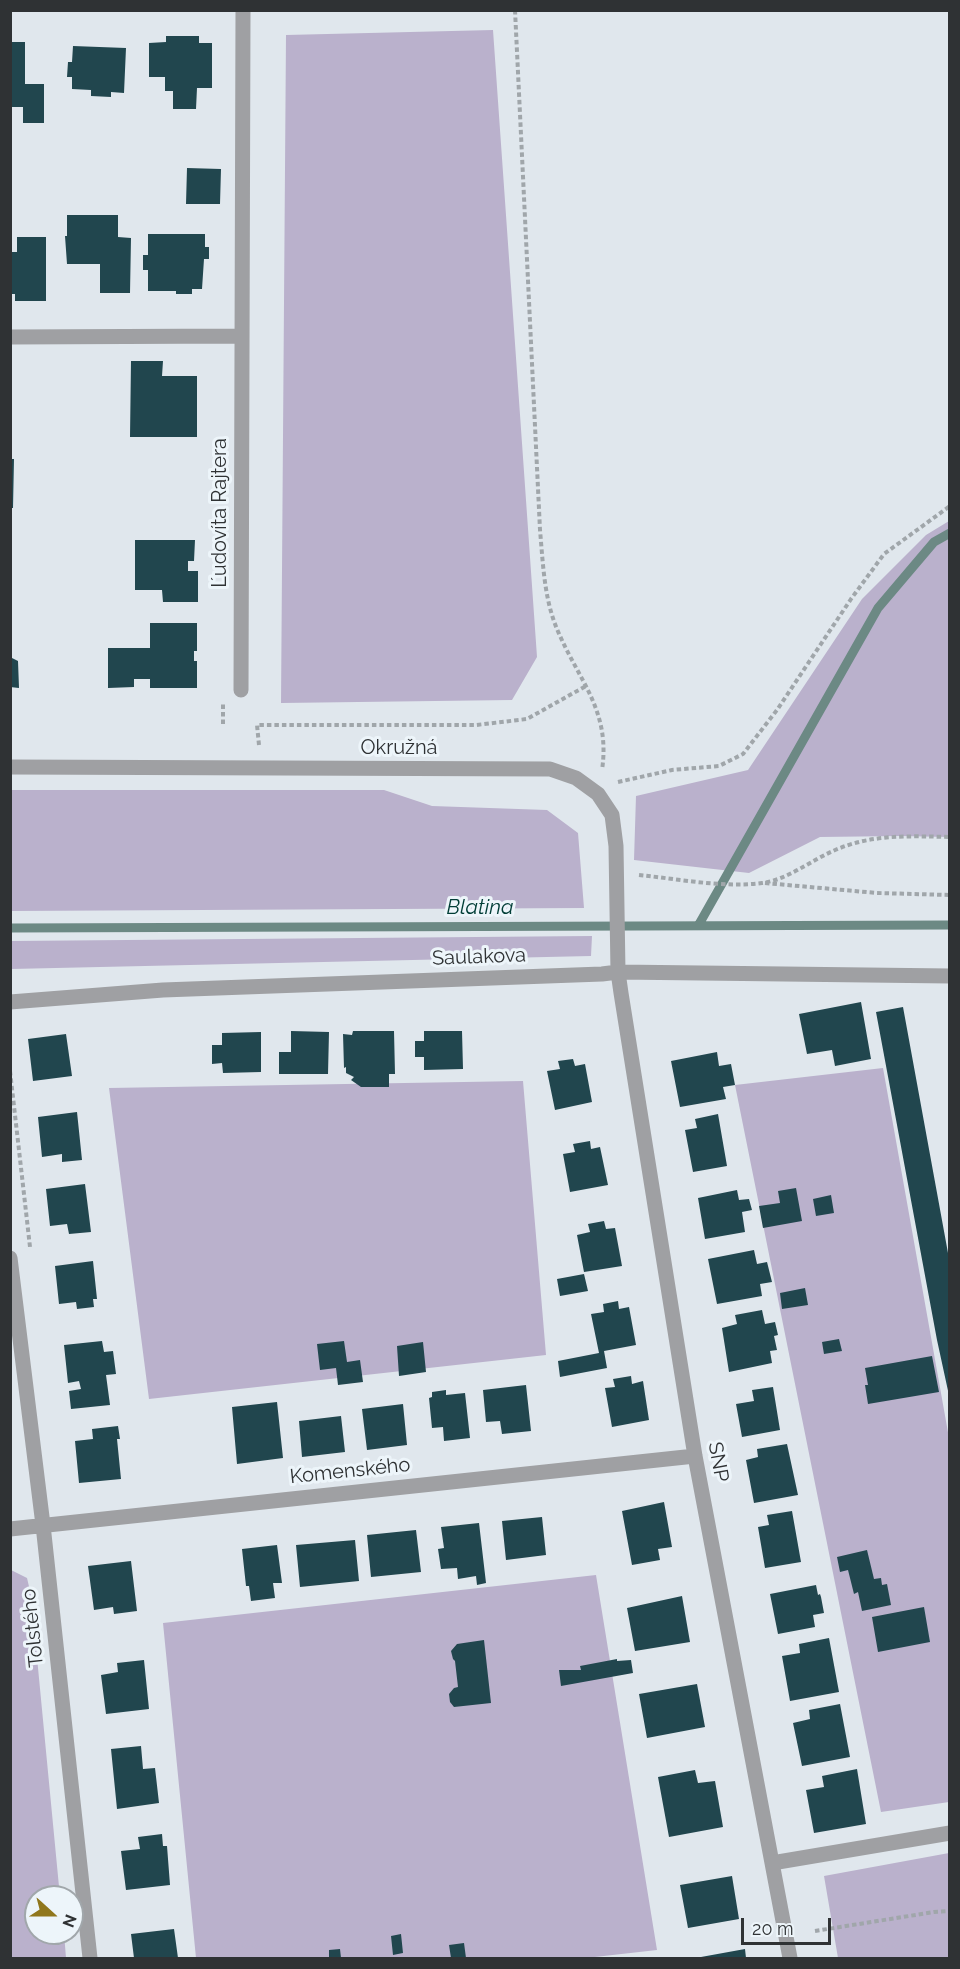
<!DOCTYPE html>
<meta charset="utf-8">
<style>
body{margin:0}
#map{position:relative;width:960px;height:1969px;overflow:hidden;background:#e0e7ed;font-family:Raleway,sans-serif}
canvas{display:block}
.frame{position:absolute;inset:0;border:12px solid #2f3234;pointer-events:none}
.north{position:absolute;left:24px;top:1885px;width:60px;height:60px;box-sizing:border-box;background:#edf5fa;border:2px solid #a1a7ab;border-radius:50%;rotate:111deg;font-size:16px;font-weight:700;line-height:24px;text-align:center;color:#2f3234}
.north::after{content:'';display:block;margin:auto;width:21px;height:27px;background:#90771d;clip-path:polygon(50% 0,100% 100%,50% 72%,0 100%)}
.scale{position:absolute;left:741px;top:1918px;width:90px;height:27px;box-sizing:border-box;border:3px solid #2f3234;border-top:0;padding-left:8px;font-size:18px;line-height:21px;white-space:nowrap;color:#2f3234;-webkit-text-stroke:4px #edf5fa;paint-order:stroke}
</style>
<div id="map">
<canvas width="960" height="1969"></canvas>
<div class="frame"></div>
<div class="north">N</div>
<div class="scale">20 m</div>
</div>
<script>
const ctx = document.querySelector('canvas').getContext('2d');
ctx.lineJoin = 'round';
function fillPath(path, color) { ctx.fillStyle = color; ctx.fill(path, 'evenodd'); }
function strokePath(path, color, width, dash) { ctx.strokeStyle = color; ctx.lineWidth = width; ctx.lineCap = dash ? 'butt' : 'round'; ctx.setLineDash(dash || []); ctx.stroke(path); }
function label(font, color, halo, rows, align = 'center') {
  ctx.font = font + ' Raleway,sans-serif'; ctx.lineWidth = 6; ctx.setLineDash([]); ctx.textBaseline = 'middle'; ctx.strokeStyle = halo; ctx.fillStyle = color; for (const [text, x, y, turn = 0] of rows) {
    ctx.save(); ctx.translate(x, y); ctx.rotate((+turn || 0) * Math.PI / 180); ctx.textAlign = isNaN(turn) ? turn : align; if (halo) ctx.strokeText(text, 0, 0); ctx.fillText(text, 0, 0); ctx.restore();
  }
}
fillPath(new Path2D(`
 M493,30L537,657L512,700L281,703L286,35Z
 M949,521V837L900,836L820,837L749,873L634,860L636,796L748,770L862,599L926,535Z
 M11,790H384L432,806L547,810L578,833L584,908L11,911Z
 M592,936L591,956L11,969V941Z
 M883,1068L949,1438V1802L881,1812L735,1085Z
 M523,1081L546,1355L149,1399L109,1088Z
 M11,1570L27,1578L31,1595L60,1897H36V1933H64L66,1958H11Z
 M596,1575L657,1950L586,1958H196L163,1623Z
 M949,1853V1958H838L824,1876Z`), '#bab1cc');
strokePath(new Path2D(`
 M698,926L878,608L934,542L950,533
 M10,928L950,925`), '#6c8984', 9);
fillPath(new Path2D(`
 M166,36H199V43H212V88H197L196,109H173V91H165V77H149V43L166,42Z
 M10,42H25V84H44V123H23V107H10Z
 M73,46L126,48L124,93L111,92V97L91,96V90L72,89V77H67L68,62H72Z
 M187,168L221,169L220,204H186Z
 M67,215H118V237L131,238L130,293H100V264H67L65,236H67Z
 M148,234H205V247H209V259H204L202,289H192V294H176V291H148V270H143V255H148Z
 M17,237H46V301H15V294H10V252H17Z
 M131,361H163L162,376H197V437H130Z
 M10,459H14L13,508H10Z
 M135,540H195L194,561H188V571H198V602H163L162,590H135Z
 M150,623H197V651H194V661H197V688H150V679H134V687L108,688V648H150Z
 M10,657L18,661L19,688L10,687Z
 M861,1002L871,1059L835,1066L832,1050L807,1054L799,1014Z
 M903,1007L950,1264V1400L937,1340L876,1012Z
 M291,1031L329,1032L328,1074H279V1052H291Z
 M353,1031H394L395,1074H389V1087H361L351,1080L354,1077L346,1073V1067L344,1068L343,1034L352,1035Z
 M424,1031H462L463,1069L424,1070V1057H415V1041H424Z
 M261,1032V1072L223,1073L222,1063L212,1064V1045H222V1033Z
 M66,1034L72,1076L33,1081L28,1039Z
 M717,1052L719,1066L731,1064L735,1085L723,1087L726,1099L680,1107L671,1061Z
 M573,1059L575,1066L585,1064L592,1102L555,1110L547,1071L560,1069L558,1061Z
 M77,1112L82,1160L62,1162V1154L42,1157L38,1117Z
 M718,1114L727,1166L693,1172L685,1130L697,1128L695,1119Z
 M590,1141L591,1149L600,1147L608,1185L570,1192L563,1154L575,1152L573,1144Z
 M85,1184L91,1232L69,1234L67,1224L50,1226L46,1189Z
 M796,1188L802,1221L763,1228L759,1206L780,1203L778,1191Z
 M737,1190L739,1200L749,1199L752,1210L742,1212L745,1232L705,1239L698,1198Z
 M831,1195L834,1213L816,1216L813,1199Z
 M604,1221L606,1229L615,1228L622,1266L584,1272L577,1235L590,1232L588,1224Z
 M754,1250L757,1264L767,1262L772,1282L760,1284L762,1296L717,1304L708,1259Z
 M93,1261L97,1299H93L94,1307L77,1309L76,1302L59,1304L55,1266Z
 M584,1274L588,1291L560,1296L557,1279Z
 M805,1288L808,1305L782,1309L780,1293Z
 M618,1301L619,1309L629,1307L636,1345L604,1351L607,1368L560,1377L558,1361L599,1353L591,1314L604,1312L603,1304Z
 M762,1310L765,1324L775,1322L778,1335L774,1336L777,1350L770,1351L772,1363L729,1372L722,1328L737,1324L735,1315Z
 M839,1339L842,1351L824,1354L822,1342Z
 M102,1341L104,1352L113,1351L116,1374L106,1375L110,1405L71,1409L69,1391L81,1389L79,1381L68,1383L64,1345Z
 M344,1341L347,1362L360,1360L363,1382L338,1385L336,1368L320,1370L317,1344Z
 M423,1342L426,1372L399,1376L397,1346Z
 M932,1356L939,1392L868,1404L865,1385H868L865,1368Z
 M631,1376L632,1384L643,1381L649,1420L612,1427L605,1388L615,1387L613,1379Z
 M526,1385L531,1431L502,1434L500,1421L486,1422L483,1390Z
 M773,1387L780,1430L742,1437L736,1404L754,1401L752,1390Z
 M446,1390V1395L465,1393L470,1438L444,1441L443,1427L432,1428L429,1398L432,1397V1392Z
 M277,1402L283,1458L237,1464L232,1407Z
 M403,1404L407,1445L367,1450L362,1409Z
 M341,1416L345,1452L302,1457L299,1421Z
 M118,1426L120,1439H117L121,1479L79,1483L75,1441L93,1439L92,1429Z
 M787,1444L798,1495L754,1503L746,1460L758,1457L757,1449Z
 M664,1502L672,1547L658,1549L660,1560L632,1565L622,1511Z
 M792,1511L801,1562L765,1568L758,1527L769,1525L767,1515Z
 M542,1517L546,1555L506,1560L502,1521Z
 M479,1523L486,1583L477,1585L476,1576L458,1579L457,1568L441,1569L438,1549L444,1548L441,1527Z
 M416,1530L421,1572L371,1577L367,1535Z
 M355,1540L359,1581L300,1587L296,1545Z
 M277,1545L282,1583H273L275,1598L251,1601L249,1586H246L242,1549Z
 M867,1550L874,1579L881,1578L882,1585L887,1584L891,1605L862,1611L858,1592L854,1594L848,1570L840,1572L837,1557Z
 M131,1561L137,1611L114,1614L113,1607L94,1610L88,1566Z
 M816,1585L818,1595L820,1594L821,1597L824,1613L813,1615L815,1627L778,1634L770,1594Z
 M682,1596L690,1642L635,1651L627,1608Z
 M924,1607L930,1642L878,1652L872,1617Z
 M829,1638L839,1692L790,1701L782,1656L800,1653L799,1644Z
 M484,1640L491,1703L454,1707L450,1702L449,1694L454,1688L458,1687L455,1661L453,1659L451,1651L457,1644Z
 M617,1659V1661L631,1660L633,1673L561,1686L559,1670H581L580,1666Z
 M144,1660L149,1709L106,1714L101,1675L118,1672L117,1663Z
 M697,1684L705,1727L647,1738L639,1694Z
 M840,1704L850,1757L802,1766L793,1723L810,1719L809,1710Z
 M141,1746L143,1769L155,1768L159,1803L117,1809L111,1749Z
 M857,1769L866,1824L814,1833L806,1790L824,1787L822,1776Z
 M695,1770L698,1783L715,1781L723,1827L669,1837L658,1777Z
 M162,1834L163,1846H167L170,1885L126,1890L121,1851L140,1849L138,1837Z
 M732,1876L739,1919L688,1928L680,1885Z
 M174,1929L178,1958H134L131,1934Z
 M401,1934L403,1953L393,1955L391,1936Z
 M464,1943L466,1958H451L449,1945Z
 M340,1949L341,1958H329V1950Z
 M745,1949L746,1958H701V1957Z`), '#21464e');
strokePath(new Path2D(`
 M515,10L540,530C543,563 544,598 557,629C578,680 611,710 602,770
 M223,724V703
 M259,745L257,725H476L527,719L586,686
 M618,782L672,770L719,766L743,754L777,710L851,599L884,554L950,506
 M639,875C679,879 722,888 762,883C787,880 810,861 833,851C870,834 909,836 950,837
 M765,883L877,893L950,895
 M10,1071L30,1247
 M815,1931L934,1912L950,1911`), '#a0a6aa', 4, [4.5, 3]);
strokePath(new Path2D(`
 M10,337L241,336
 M241,690L243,10
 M10,767L550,769L576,778L598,794L612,815L616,846L618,972L621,993L695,1456L790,1958
 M10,1002L163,990L602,974L618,972L950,976
 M10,1258L43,1525L90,1958
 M10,1529L695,1456
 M772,1863L950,1833`), '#9fa0a3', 15);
label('20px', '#2f3234', '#edf5fa', [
 ["Ľudovíta Rajtera",220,513,-90],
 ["Okružná",399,748],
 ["Saulakova",479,957,-2],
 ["SNP",718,1462,80],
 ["Komenského",350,1471,-6],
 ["Tolstého",33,1628,-96]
]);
label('italic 21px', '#003d36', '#edf5fa', [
 ["Blatina",480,908]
]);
</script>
